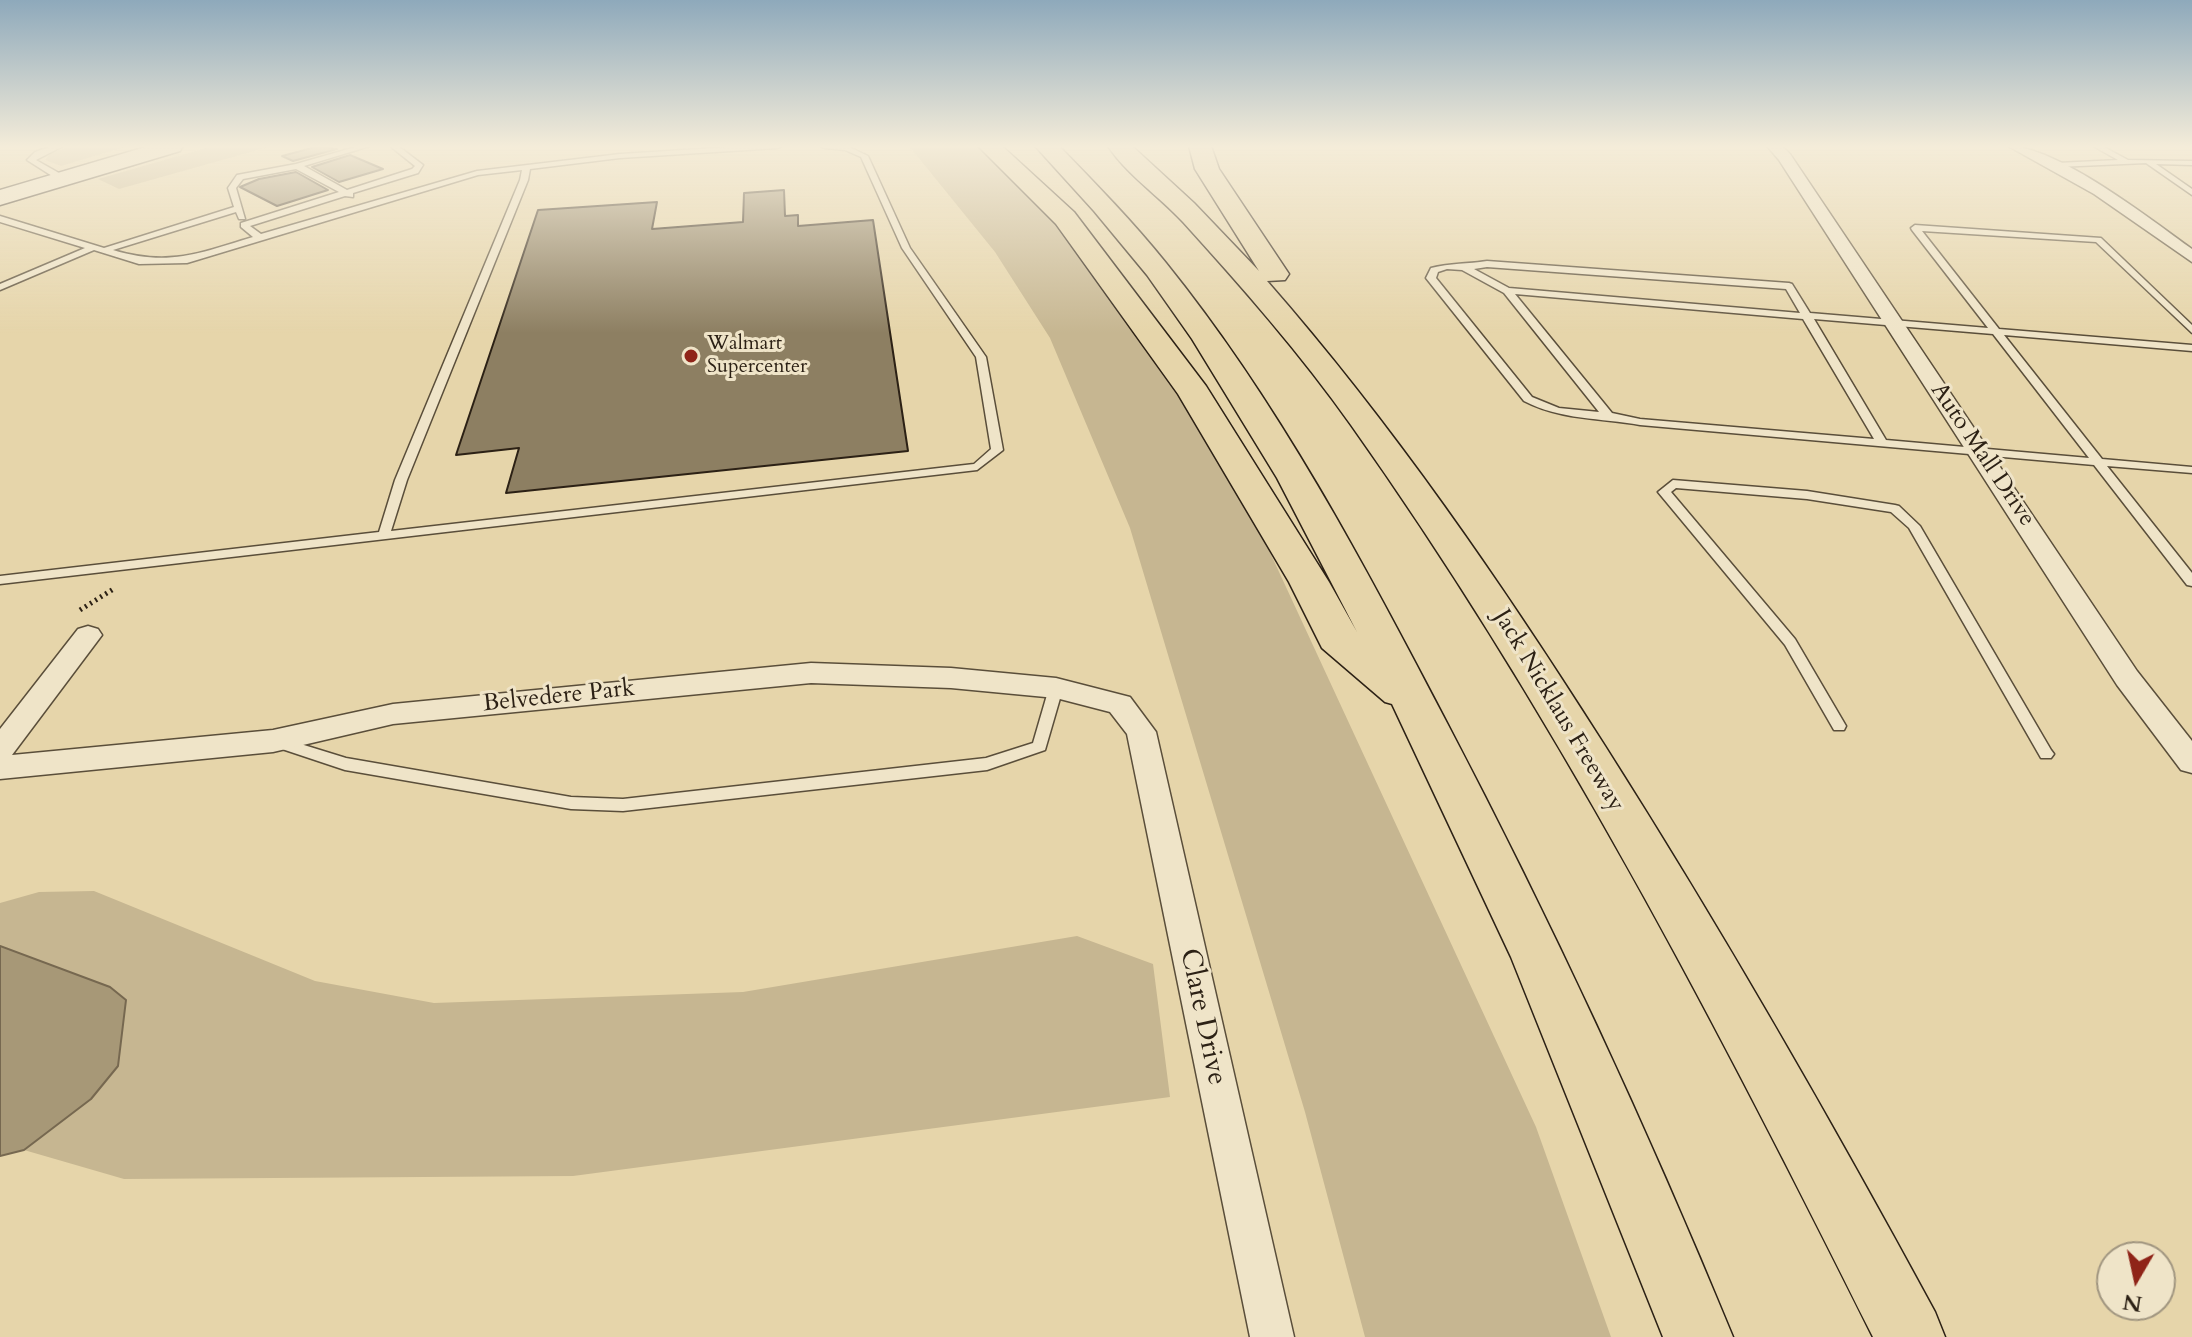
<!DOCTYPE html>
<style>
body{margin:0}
#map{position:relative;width:2192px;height:1337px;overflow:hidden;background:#e6d5aa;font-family:Cardo,serif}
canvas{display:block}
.north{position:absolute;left:2096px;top:1241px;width:80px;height:80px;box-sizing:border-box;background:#efe4c8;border:2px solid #a19680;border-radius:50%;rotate:189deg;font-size:22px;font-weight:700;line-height:32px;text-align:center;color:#2c2115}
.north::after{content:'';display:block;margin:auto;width:28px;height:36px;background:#8f2418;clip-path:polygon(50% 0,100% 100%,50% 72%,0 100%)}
</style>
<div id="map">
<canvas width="2192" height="1337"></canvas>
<div class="north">N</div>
</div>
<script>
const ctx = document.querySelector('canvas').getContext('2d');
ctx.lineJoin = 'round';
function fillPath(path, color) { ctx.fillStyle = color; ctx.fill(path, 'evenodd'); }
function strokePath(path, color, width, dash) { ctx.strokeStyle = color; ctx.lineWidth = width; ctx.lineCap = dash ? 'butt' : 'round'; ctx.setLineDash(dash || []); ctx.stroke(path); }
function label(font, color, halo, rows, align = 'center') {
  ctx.font = font + ' Cardo,serif'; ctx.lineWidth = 6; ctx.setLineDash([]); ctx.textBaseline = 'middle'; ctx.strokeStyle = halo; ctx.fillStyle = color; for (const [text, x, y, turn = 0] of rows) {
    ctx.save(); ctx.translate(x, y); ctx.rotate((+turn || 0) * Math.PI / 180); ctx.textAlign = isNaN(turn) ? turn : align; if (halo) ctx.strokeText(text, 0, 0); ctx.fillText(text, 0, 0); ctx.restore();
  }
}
fillPath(new Path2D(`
 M73,146H128L61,166L45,160L51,152Z
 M213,146H272L119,189L98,179Z
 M909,146H978L1037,202L1102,281L1236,479L1536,1127L1611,1337H1365L1305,1112L1130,528L1050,338L995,252Z
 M94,891L315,981L434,1003L743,992L1077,936L1153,964L1170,1097L573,1176L124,1179L24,1150L91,1099L126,1000L110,987L0,946V903L39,892Z`), '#c6b691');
const water = new Path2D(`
 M0,946L110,987L126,1000L118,1066L91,1099L24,1150L0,1156Z`);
fillPath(water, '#a79877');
strokePath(water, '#766850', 2);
const building = new Path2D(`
 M319,146L337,149L293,161L282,156Z
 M350,155L383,169L339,182L312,167Z
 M296,172L328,190L277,206L240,187L259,179Z
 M784,190L785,216L798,215V226L873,220L908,451L506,493L519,448L456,455L538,210L657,202L652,229L743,222L744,193Z`);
fillPath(building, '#8d7f62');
strokePath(building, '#2c2115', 2);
const lane = new Path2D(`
 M53,146H63L36,160L66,177V181H60L27,160L35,152Z
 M359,146H370L304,166L347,190L412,169L415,166L390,146H398L423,165L418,173L353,193V197L345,196L250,226L261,234L477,171L620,154L747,146H782L778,148L620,158L530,169L528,180L407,480L391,531L974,464L991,449L976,357L902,248L861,157L845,150L824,148L820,146H847L868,156L910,248L986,357L1003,450L977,470L0,584V576L379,532L395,480L520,180L522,170L478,175L187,263L139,264L94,250L0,290V284L85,248L0,222V216L104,248L234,207L228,188L237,175L296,164ZM296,169L339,192L241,223V227L253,237C200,253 169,267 113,250L236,212L239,219H245L236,188L243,179Z
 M2093,146H2102L2128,160L2192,161V165L2156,164L2192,189V195L2146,163L2057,167L2053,165L2057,163L2118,160Z
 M1915,225L2101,238L2192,325V333L2096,242L1922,231L1999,329L2192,345V351L2004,335L2102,459L2192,467V473L2107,466L2192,573V586L2187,585L2094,465L1640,425C1601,418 1560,420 1524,401L1426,278L1431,268C1450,263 1468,264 1487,261L1789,283L1792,284L1810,313L1988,328L1912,230L1911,228ZM1487,267L1786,289L1800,313L1509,288L1474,269ZM1447,269L1462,270L1504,293L1599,412L1559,408L1532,397L1436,278L1438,272ZM1515,294L1803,319L1874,439L1640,419L1612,413ZM1814,319L1993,334L2089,458L1886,440Z
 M1673,480L1807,491L1895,505L1899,506L1920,526L2051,750L2054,754L2051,758H2041L1909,528L1891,512L1807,499L1676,488L1671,492L1795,639L1846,726L1844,730H1834L1785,645L1658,492Z
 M1056,683L1063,688L1045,750L987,770L623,811L571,809L345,770L273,746L271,742L273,738L278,737L346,758L571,797L623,799L986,758L1033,743L1049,688Z`);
const street = new Path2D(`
 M1767,146H1782L1790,154L2137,671L2192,741V773L2181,770L2117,685L1779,160Z
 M2008,146C2057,146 2150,219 2192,249V262L2094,194Z
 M88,626L98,629L102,635L12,755L273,730L393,704L811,663L951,668L1056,678L1130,697L1156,732L1294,1337H1250L1127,734L1110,712L1056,698L951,688L811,683L393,724L273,752L0,779V729L78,629Z`);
const secondary = new Path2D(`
 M149,146H183L180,151L0,205V190Z`);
const highway = new Path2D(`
 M978,146H1002L1074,212L1206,386L1329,582L1357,632L1277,478L1192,339L1147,275L1094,211L1035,146H1059C1096,184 1133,222 1166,263C1279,403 1364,564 1447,723C1552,923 1647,1128 1733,1337H1663L1511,957L1392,704L1385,702L1322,648L1289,582L1178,394L1056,224Z
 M1108,146H1132L1194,203L1259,271L1195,169L1189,146H1211L1219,169L1289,274L1285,280L1267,281C1394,426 1502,584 1605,746C1722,930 1831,1120 1935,1312L1945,1337H1873C1717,1024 1554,711 1351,425C1300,353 1242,287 1183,222C1159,196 1126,174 1108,146Z`);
strokePath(lane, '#5a4e3a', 3);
strokePath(street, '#5a4e3a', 3);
strokePath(secondary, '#2c2115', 3);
strokePath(highway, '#2c2115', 3);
strokePath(new Path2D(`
 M80,610L115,588`), '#2c2115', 5, [2, 4]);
fillPath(lane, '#efe4c8');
fillPath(street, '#efe4c8');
fillPath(secondary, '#efe4c8');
fillPath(highway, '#e6d5aa');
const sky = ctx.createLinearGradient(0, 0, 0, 333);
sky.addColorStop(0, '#8ea9bb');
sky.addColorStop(0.44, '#f4ecd9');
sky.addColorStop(1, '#f4ecd900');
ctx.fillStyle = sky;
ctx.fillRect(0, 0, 2192, 333);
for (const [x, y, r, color] of [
 [691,356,8,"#8f2418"]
]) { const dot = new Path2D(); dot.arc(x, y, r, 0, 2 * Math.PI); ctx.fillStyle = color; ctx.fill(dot); strokePath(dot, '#efe4c8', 3); }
label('20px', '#2c2115', '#efe4c8', [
 ["Walmart",707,344],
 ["Supercenter",707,367]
], 'left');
label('24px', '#2c2115', '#efe4c8', [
 ["Auto Mall Drive",1982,455,56],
 ["Belvedere Park",559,697,-6],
 ["Jack Nicklaus Freeway",1558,711,59]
]);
label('28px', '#2c2115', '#efe4c8', [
 ["Clare Drive",1202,1017,78]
]);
</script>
